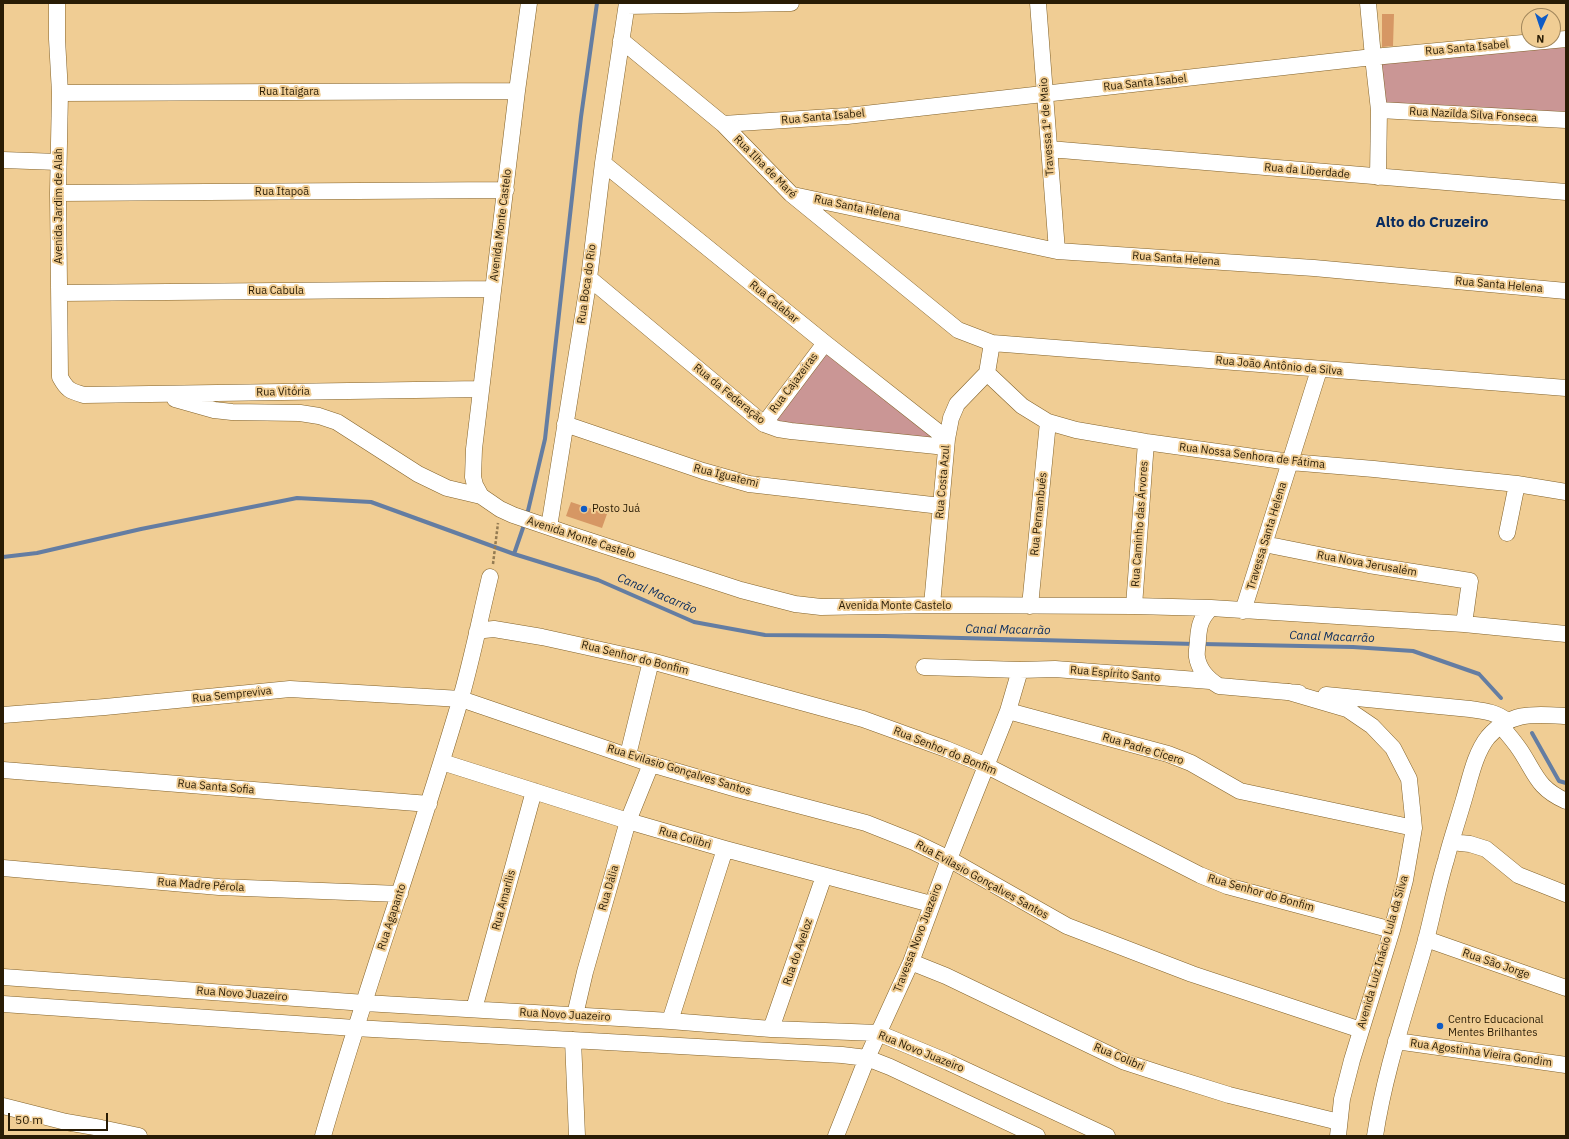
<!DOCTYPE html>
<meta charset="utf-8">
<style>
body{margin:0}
#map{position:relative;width:1569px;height:1139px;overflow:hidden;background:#f0cd94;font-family:"IBM Plex Sans",sans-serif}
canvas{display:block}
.frame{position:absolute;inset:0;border:4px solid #291c05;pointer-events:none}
.north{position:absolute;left:1521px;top:8px;width:40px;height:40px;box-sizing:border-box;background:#f0cd94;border:1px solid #a0865b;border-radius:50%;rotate:183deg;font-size:11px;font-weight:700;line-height:16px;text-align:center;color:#291c05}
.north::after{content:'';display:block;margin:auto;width:14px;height:18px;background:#0f5bc5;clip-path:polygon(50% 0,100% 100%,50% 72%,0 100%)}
.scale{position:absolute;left:8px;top:1113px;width:100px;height:18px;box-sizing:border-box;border:2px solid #291c05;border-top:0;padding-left:5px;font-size:12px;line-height:14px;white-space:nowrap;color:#291c05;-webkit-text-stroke:3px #f0cd94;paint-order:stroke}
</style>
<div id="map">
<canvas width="1569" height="1139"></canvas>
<div class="frame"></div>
<div class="north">N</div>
<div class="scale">50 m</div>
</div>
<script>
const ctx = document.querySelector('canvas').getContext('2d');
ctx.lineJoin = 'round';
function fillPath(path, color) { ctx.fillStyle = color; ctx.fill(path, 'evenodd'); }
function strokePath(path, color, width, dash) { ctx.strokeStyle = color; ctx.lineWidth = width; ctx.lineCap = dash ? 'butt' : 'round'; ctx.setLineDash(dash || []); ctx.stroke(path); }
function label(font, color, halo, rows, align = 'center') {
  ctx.font = font + ' "IBM Plex Sans",sans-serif'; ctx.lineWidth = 4; ctx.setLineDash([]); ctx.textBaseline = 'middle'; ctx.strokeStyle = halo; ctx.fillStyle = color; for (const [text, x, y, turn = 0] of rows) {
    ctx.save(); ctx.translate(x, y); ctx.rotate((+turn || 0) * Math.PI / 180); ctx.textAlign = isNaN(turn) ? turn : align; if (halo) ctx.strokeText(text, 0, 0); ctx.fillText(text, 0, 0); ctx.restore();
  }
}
fillPath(new Path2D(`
 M1566,46V114L1383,108L1378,63Z
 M825,349L943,441L769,423Z`), '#ca9695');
strokePath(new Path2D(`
 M527,515L545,439L581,117L597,3
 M514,554L525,522
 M3,557L37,553L141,529L297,498L371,502L514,554L598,580L694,622L765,635L884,636L1195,644
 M1202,644L1353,647L1413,651L1479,674L1501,698
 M1532,733L1559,781L1566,783`), '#647da2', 4);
fillPath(new Path2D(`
 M1382,14H1394L1393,46L1382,47Z
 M571,502L607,514L602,528L566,516Z`), '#d69764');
const minor = new Path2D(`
 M57,3V39L60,93L58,193L60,377C67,390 70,391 84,395L481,389
 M529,3L517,91L474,449L473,477L475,485L481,496L500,509L513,515L572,535L741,590L795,604L821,607L932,605L1134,606L1211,608L1464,624L1566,634
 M1038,3L1057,251
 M1368,3L1373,57L1379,110L1378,177
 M627,6L791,3
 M621,40L723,124L791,194L958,330L992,343L1566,388
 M60,93L517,91
 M1379,110L1566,120
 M723,124L847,116L1373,57L1566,39
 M1049,149L1566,192
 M3,160L58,162
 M603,163L825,343L947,439
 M58,193L506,190
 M793,195L1057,251L1314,268L1566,291
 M589,278L764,424L778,429L791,431L946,447
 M60,293L493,289
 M992,343L987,373L1022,406L1048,422L1076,430L1146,442L1290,462L1374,469L1517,484L1566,492
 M175,399L214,410L232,412L300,413L319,416L337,422L418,474L447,488L481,496
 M565,424L703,471L749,484L941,506
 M764,424L825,343
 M549,527L589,278L603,163L627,3
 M1507,533L1517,484
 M1264,544L1369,565L1470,581L1464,624
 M932,605L947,439L951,418L957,404L987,373
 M1030,606L1048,422
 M1134,606L1146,442
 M1211,608C1201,618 1199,625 1198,639C1198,645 1196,652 1197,657C1199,670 1209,680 1219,686L1299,693
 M1243,611L1319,370
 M477,632L484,630L494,629L542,637L651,661L863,719L946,749L987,766L1200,875L1227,886L1392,930
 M924,667L1020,670L1055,669L1210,681
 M1289,692L1347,709L1372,726L1393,748L1409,779L1412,808L1414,828L1405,880L1392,930L1352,1060L1342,1099L1338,1136
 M1326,695L1470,709C1484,711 1496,712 1507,721
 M1008,711L1168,754L1191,763L1240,791L1414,828
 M3,715L105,707L290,689L461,699L651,764L737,789L866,823L914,842L949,859L1067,926L1192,974L1361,1030
 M1500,725C1507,733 1514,741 1520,750C1536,774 1537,788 1566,801
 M628,755L651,661
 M442,762L628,821L725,849L931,904
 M3,770L429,804
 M1451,842L1470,844L1486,849L1518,875L1566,894
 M3,868L219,887L400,894
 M1426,939L1566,988
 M911,962L946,976L1125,1062L1165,1075L1229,1095L1339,1122
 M3,977L365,1003L670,1021L771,1029L878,1033L948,1062L1107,1136
 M3,1004L355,1028L842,1055L867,1058L890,1067L1037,1136
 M474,1009L534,791
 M575,1015L585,972L628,821L651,764
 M670,1021L725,849
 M771,1029L824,876
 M573,1040L577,1136
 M1396,1041L1566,1065
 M3,1106L66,1122L101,1128L139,1136
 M323,1136C365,990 417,847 460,701C472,660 480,618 490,577
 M836,1136L867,1058L911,962L949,859L1008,711L1020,670
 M1375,1136C1385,1069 1408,1005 1426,940C1433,913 1438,886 1446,860C1451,840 1458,820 1464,799C1470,779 1475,753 1488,737C1511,711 1534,714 1566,716`);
strokePath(minor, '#82622a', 17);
strokePath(new Path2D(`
 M493,564L498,523`), '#947b52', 2.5, [3, 2]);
strokePath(minor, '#fff', 16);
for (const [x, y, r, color] of [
 [584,509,4,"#0f5bc5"],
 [1440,1026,4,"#0f5bc5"]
]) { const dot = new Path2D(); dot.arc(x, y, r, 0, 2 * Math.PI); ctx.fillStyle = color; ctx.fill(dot); strokePath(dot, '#f0cd94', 1.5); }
label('11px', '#291c05', '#f0cd94', [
 ["Rua Santa Isabel",1467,48,-5],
 ["Rua Santa Isabel",1145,83,-6],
 ["Rua Itaigara",289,92],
 ["Rua Nazilda Silva Fonseca",1473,115,3],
 ["Rua Santa Isabel",823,117,-5],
 ["Travessa 1º de Maio",1047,127,-94],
 ["Rua Ilha de Maré",765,167,45],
 ["Rua da Liberdade",1307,171,5],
 ["Rua Itapoã",282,192],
 ["Avenida Jardim de Alah",59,206,-90],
 ["Rua Santa Helena",857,208,12],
 ["Avenida Monte Castelo",501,225,-83],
 ["Rua Santa Helena",1176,259,4],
 ["Rua Boca do Rio",587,284,-82],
 ["Rua Santa Helena",1499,285,5],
 ["Rua Cabula",276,291],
 ["Rua Calabar",774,302,39],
 ["Rua João Antônio da Silva",1279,366,5],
 ["Rua Cajazeiras",794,383,-53],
 ["Rua Vitória",283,392,-1],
 ["Rua da Federação",729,394,39],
 ["Rua Nossa Senhora de Fátima",1252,456,7],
 ["Rua Iguatemi",726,476,14],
 ["Rua Costa Azul",943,482,-85],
 ["Rua Pernambués",1039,514,-84],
 ["Rua Caminho das Árvores",1140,524,-86],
 ["Travessa Santa Helena",1267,536,-73],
 ["Avenida Monte Castelo",581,538,18],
 ["Rua Nova Jerusalém",1367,564,10],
 ["Avenida Monte Castelo",895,606],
 ["Rua Senhor do Bonfim",635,658,14],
 ["Rua Espírito Santo",1115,674,5],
 ["Rua Sempreviva",232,695,-6],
 ["Rua Padre Cícero",1143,749,17],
 ["Rua Senhor do Bonfim",945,751,22],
 ["Rua Evilasio Gonçalves Santos",679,770,17],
 ["Rua Santa Sofia",216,787,5],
 ["Rua Colibri",685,838,16],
 ["Rua Evilasio Gonçalves Santos",982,880,29],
 ["Rua Madre Pérola",201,885,4],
 ["Rua Dália",609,888,-74],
 ["Rua Senhor do Bonfim",1261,893,16],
 ["Rua Amarílis",504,900,-75],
 ["Rua Agapanto",392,917,-72],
 ["Travessa Novo Juazeiro",918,938,-69],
 ["Rua do Aveloz",798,952,-71],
 ["Avenida Luiz Inácio Lula da Silva",1383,952,-74],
 ["Rua São Jorge",1496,964,19],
 ["Rua Novo Juazeiro",242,994,4],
 ["Rua Novo Juazeiro",565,1015,3],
 ["Rua Novo Juazeiro",921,1052,22],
 ["Rua Agostinha Vieira Gondim",1481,1053,8],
 ["Rua Colibri",1119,1057,23]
]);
label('11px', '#291c05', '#f0cd94', [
 ["Posto Juá",592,509],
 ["Centro Educacional",1448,1020],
 ["Mentes Brilhantes",1448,1033]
], 'left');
label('italic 12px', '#02275d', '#f0cd94', [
 ["Canal Macarrão",657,594,23],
 ["Canal Macarrão",1008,630,1],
 ["Canal Macarrão",1332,637,2]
]);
label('bold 15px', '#0a2d61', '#f0cd94', [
 ["Alto do Cruzeiro",1432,223]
]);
</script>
